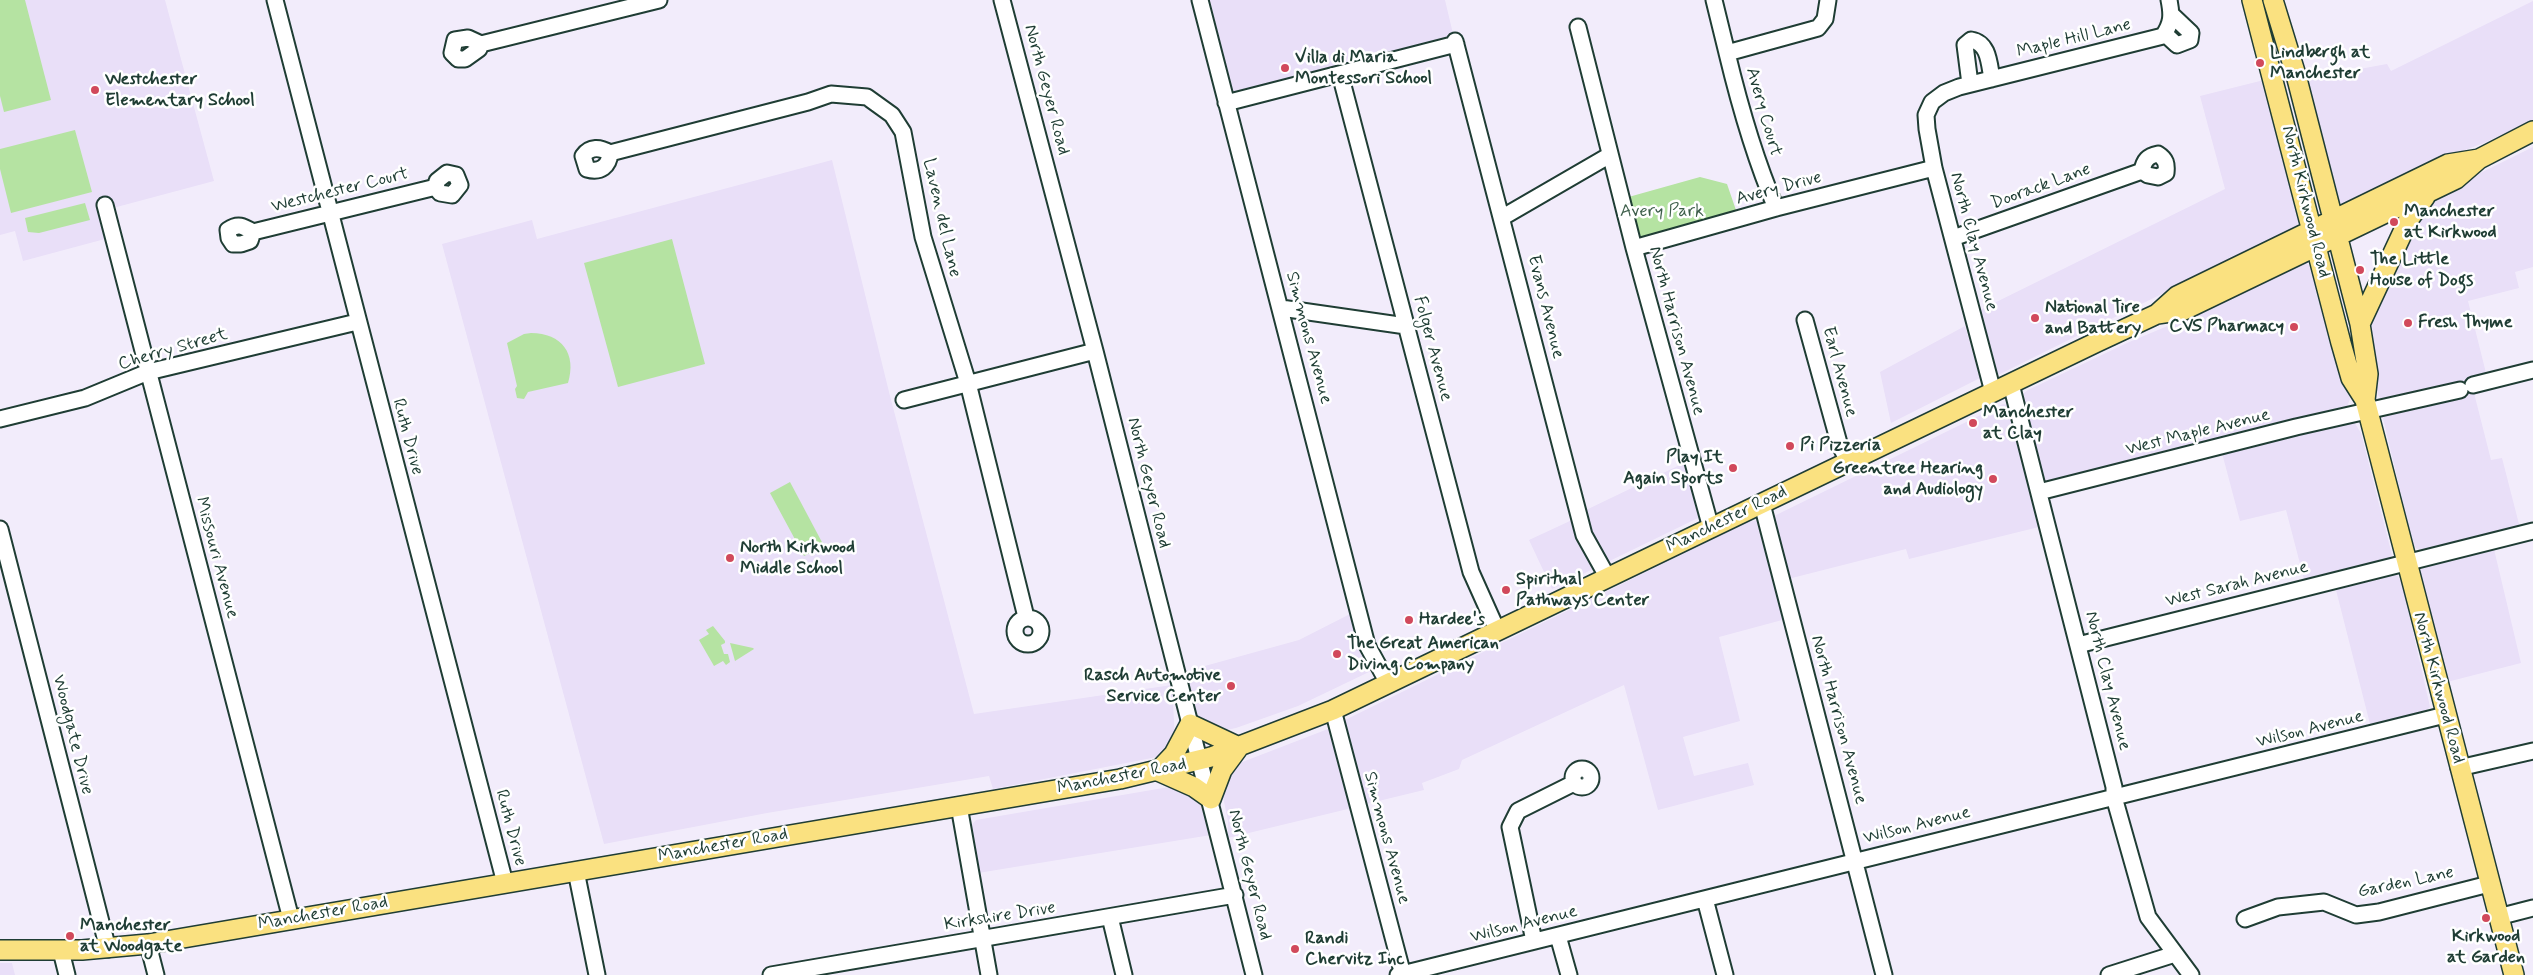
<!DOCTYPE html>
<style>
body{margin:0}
canvas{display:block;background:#f2ecfb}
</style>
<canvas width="2533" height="975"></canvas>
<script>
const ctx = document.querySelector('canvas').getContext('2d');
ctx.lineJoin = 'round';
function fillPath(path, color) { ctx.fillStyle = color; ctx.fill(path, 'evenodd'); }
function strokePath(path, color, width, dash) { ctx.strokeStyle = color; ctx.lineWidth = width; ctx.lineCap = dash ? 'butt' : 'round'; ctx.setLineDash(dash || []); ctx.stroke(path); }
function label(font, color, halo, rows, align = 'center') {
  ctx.font = font + ' Mynerve,sans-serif'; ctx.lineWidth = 5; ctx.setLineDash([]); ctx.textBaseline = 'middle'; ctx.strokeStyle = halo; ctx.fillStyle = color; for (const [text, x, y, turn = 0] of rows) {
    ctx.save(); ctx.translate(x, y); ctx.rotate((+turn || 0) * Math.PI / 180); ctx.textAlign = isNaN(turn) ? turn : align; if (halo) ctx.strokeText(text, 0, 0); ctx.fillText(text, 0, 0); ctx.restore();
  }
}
fillPath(new Path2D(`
 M0,0H165L214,181L98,212L105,239L23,261L15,231L0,235Z
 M1210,0H1445L1454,38L1233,97Z
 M2533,1V120L2484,143L2438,160L2347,204L2337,203L2304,79L2387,64L2391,71Z
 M2260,81H2264L2299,218L2297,227L2000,374H1996L1978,311L2225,189L2200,96Z
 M2533,147V267L2515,272L2519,288L2468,301L2487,377L2388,400H2382L2378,395L2367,330L2411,226L2438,194Z
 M832,160L890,396L974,714L1172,685L1175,739L1162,756L993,789L989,776L767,813L604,844L442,244L532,220L537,239Z
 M2306,263L2313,268L2348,390L2350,399L2346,409L2047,485L2043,481L2023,400L2024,393L2028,390L2127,343L2220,304Z
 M1965,326L1980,378L1891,423L1880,372Z
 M2473,389L2491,460L2502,458L2520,528L2429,550L2417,549L2413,545L2383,418L2392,410Z
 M2003,404L2012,406L2043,526L1909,559L1906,549L1788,579L1773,520L1774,516Z
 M2348,421L2354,422L2361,433L2392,555L2389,560L2305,583L2286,510L2240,521L2222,453Z
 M1686,462L1700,517L1552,589L1529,540L1585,514L1586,510Z
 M1758,520L1762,523L1786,619L1719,637L1740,721L1683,737L1694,776L1748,763L1754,785L1658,810L1624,685L1462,760L1459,769L1422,783L1424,790L1362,805L1343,723L1345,720L1748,522Z
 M2493,545L2521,663L2447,682L2420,574L2421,569L2423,564Z
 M2395,572L2402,583L2430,707L2422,714L2371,728L2335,586Z
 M1354,612L1372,669L1369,672L1298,706L1236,728L1226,730L1202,722L1195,711L1183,672L1299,640Z
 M1328,729L1332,731L1352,808L1228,838V821L1222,792L1232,766Z
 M1175,786L1201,796L1211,835L978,873L970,827L976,820Z
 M0,963H12L15,975H0Z`), '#e9dff8');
fillPath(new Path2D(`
 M0,0H25L51,100L4,112L0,96Z
 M75,130L92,192L11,213L0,169V149Z
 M1700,177L1727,184L1738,216L1636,244L1625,198Z
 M85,203L90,220L39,233L28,232L25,218Z
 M672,239L705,364L618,387L584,263Z
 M531,333C562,333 577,354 568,383L528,392L524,399L517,398L515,389L517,386L507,343L524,334Z
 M790,482L824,546L804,556L770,493Z
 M713,626L725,641V643L721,645L724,654H728L730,662L726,665L723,661L714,666L699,640L709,634L706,630Z
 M730,643L753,648L754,649L735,661Z`), '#b5e3a2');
const minor = new Path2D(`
 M275,0L505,883
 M1002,0L1095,351L1254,975
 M1200,0L1367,645L1388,683
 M1714,0L1727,53L1818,28L1825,19L1828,0
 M1578,27L1634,248L1711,528
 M2165,34L2177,45L2190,40L2191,33L2172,15
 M1455,41L1584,535L1608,578
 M481,44L479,49L465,59H458L452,53L455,40L468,38L481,44L659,0
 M1727,53C1740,107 1754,157 1776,208
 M1340,74L1471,572L1497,630
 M1970,84L1965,45L1971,40C1989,43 1989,63 1992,79
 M1226,103L1456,44
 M610,153C609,166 601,173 587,169L583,156C590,146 600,147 610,153L808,102L831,94L867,97L892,115L903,132L923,237L968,383L1026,617
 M105,205L291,919
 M1503,217L1610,155
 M253,232L250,241L241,244H233L229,238L228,230C238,223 243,226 253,232L436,187L437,181L447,173L456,175L460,185L452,195L440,193L436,187
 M1953,238L2142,171C2144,160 2148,156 2158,154C2166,159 2167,164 2166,173L2158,177L2148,175L2142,171
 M1634,248L1776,208L1934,168
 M1281,308L1406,326
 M1805,320L1839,443L1848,462
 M2011,384L2114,787V797L2148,917L2191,975
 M2473,385L2533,370
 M1993,392L1934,168L1927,129L1926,115L1932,102L1944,93L1959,87L2163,36C2172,23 2172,15 2169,0
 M904,400L1095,351
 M0,419L85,398L148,372L357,322
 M2039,492L2296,427L2460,390
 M1762,504L1884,975
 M0,529L108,949
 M1015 631a13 13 0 1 1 26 0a13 13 0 1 1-26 0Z
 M2078,645L2533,531
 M1333,710L1403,975
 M2459,768L2533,751
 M1573 778a9 9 0 1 1 18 0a9 9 0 1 1-18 0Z
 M959,806L989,975
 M576,871L597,975
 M1705,899L1725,975
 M1110,917L1124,975
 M2498,917L2533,908
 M2245,919L2278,907L2324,902L2356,915L2379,912L2489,884
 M1558,936L1569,975
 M1534,941L1510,827L1518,811L1574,783
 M148,944L156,975
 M61,951L67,975
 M771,975L1235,895
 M1398,975L2445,715
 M2109,975L2175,954`);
const major = new Path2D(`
 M2252,0L2341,343L2351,378L2365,400L2514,975
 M2273,0L2296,75L2360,324L2368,374L2365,400
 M2157,314L2177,296L2448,164L2479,159
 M2360,324L2409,219L2425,197
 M1158,771L1194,787L1211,799L1222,770L1239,747
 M1158,771L1174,754L1190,724L1239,747
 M0,950H82L148,944L1120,779L1211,757L1333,710L2097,342L2157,314L2184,310L2456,179L2479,159L2533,131`);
strokePath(minor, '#1f3d34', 19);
strokePath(major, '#1f3d34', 22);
strokePath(minor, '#fff', 15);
strokePath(major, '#fae180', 19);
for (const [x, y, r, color] of [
 [2260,63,5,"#d1495b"],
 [1285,68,5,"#d1495b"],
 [95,90,5,"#d1495b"],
 [2394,222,5,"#d1495b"],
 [2360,270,5,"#d1495b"],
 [2035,318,5,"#d1495b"],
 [2408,323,5,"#d1495b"],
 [2294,327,5,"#d1495b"],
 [1973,423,5,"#d1495b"],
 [1790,446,5,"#d1495b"],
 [1733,468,5,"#d1495b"],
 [1993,479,5,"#d1495b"],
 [730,558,5,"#d1495b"],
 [1506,590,5,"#d1495b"],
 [1409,620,5,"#d1495b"],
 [1337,654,5,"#d1495b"],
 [1231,686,5,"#d1495b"],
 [2486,918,5,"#d1495b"],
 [70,936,5,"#d1495b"],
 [1295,949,5,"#d1495b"]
]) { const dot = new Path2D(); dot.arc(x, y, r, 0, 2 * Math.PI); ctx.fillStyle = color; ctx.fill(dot); strokePath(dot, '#fff', 2); }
label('18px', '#1f3d34', '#fff', [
 ["Maple Hill Lane",2074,39,-14],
 ["North Geyer Road",1046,90,75],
 ["Avery Court",1763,112,74],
 ["Doorack Lane",2041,187,-20],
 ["Avery Drive",1779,189,-15],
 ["Westchester Court",340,191,-14],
 ["North Kirkwood Road",2305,202,76],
 ["Laven del Lane",941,218,77],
 ["North Clay Avenue",1973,242,75],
 ["Evans Avenue",1545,307,76],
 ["North Harrison Avenue",1676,331,75],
 ["Simmons Avenue",1308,338,75],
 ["Folger Avenue",1432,349,75],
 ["Cherry Street",173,350,-16],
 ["Earl Avenue",1839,372,75],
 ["West Maple Avenue",2198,433,-14],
 ["Ruth Drive",407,437,75],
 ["North Geyer Road",1148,483,76],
 ["Manchester Road",1727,520,-26],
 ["Missouri Avenue",216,558,75],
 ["West Sarah Avenue",2237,585,-14],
 ["North Clay Avenue",2107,681,76],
 ["North Kirkwood Road",2438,688,75],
 ["North Harrison Avenue",1838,720,75],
 ["Wilson Avenue",2310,730,-14],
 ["Woodgate Drive",72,735,76],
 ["Manchester Road",1122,777,-11],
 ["Wilson Avenue",1917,826,-14],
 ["Ruth Drive",510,828,75],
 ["Simmons Avenue",1386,838,75],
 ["Manchester Road",723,846,-10],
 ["North Geyer Road",1249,875,76],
 ["Garden Lane",2406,883,-12],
 ["Manchester Road",323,914,-10],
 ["Kirkshire Drive",1000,917,-9],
 ["Wilson Avenue",1524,925,-14]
]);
label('bold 18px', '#1f3d34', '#fff', [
 ["Lindbergh at",2270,53],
 ["Manchester",2270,74],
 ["Villa di Maria",1295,58],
 ["Montessori School",1295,79],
 ["Westchester",105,80],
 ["Elementary School",105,101],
 ["Manchester",2404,212],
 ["at Kirkwood",2404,233],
 ["The Little",2370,260],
 ["House of Dogs",2370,281],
 ["National Tire",2045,308],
 ["and Battery",2045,329],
 ["Fresh Thyme",2418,323],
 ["CVS Pharmacy",2284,327,"right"],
 ["Manchester",1983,413],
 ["at Clay",1983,434],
 ["Pi Pizzeria",1800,446],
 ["Play It",1723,458,"right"],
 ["Again Sports",1723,479,"right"],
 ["Greentree Hearing",1983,469,"right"],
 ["and Audiology",1983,490,"right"],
 ["North Kirkwood",740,548],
 ["Middle School",740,569],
 ["Spiritual",1516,580],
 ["Pathways Center",1516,601],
 ["Hardee's",1419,620],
 ["The Great American",1347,644],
 ["Diving Company",1347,665],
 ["Rasch Automotive",1221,676,"right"],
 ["Service Center",1221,697,"right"],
 ["Manchester",80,926],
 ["at Woodgate",80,947],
 ["Kirkwood",2486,937,"center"],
 ["at Garden",2486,958,"center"],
 ["Randi",1305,939],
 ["Chervitz Inc",1305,960]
], 'left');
label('18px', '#3d5e4a', '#fff', [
 ["Avery Park",1662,212]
]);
</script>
